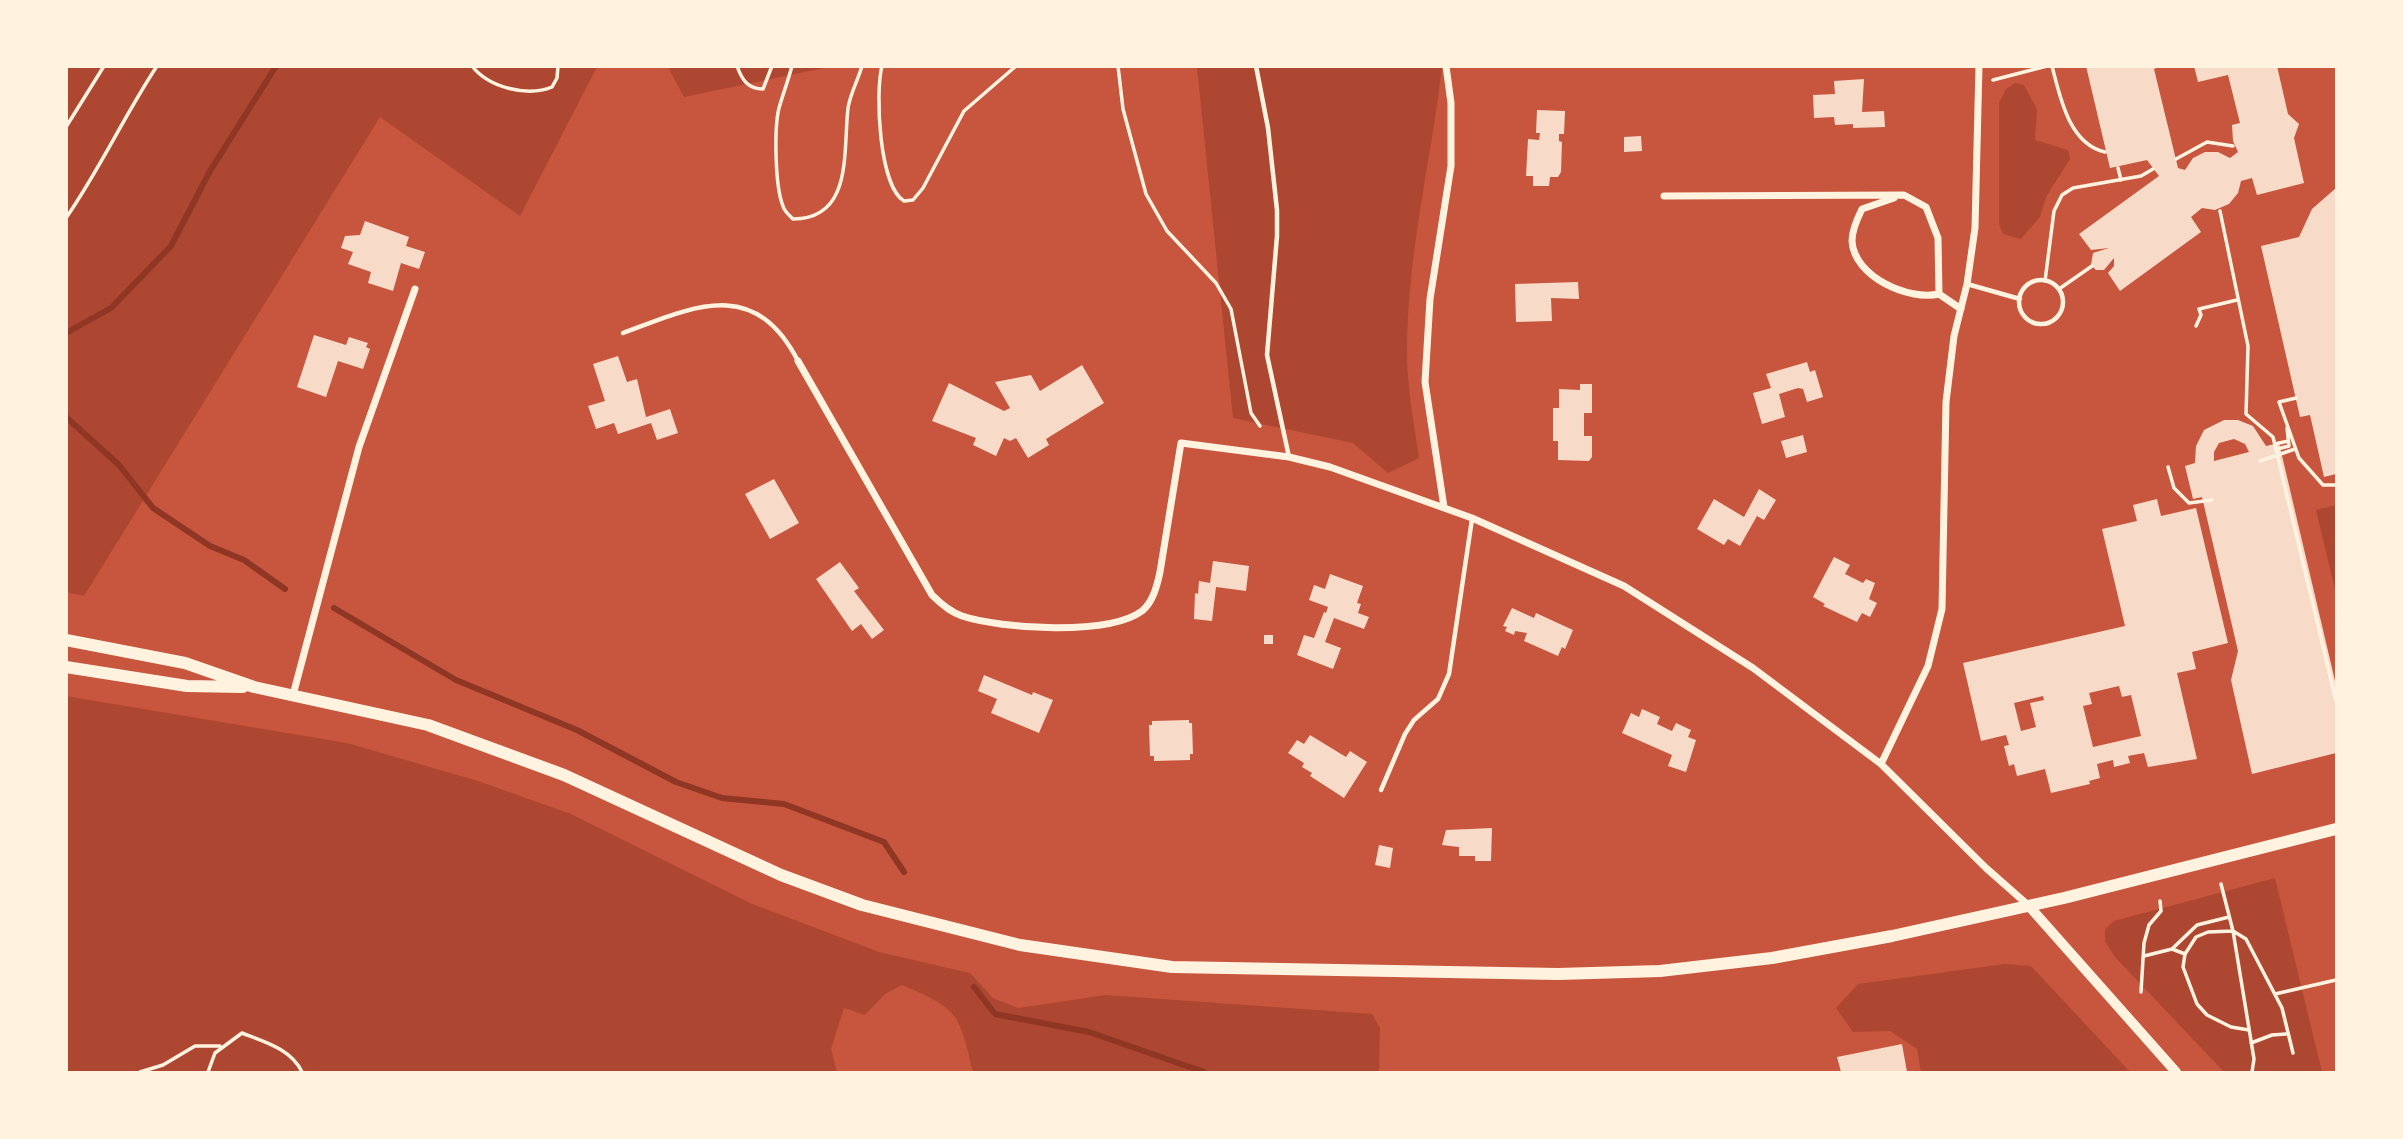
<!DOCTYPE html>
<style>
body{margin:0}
#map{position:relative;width:2403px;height:1139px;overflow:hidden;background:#c8553d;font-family:Roboto,sans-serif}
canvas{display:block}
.frame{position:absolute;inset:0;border:68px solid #fff3e0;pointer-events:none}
</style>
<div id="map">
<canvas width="2403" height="1139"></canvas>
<div class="frame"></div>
</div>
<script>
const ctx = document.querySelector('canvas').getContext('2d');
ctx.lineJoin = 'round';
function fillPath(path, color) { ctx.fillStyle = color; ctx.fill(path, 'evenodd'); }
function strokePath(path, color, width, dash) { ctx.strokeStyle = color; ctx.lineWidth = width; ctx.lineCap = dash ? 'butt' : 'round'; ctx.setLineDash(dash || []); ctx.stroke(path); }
fillPath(new Path2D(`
 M66,67H597L520,216L380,117L84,596L66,592Z
 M668,67H829L684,97Z
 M1197,67H1442C1431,162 1407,256 1407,352C1407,387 1414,424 1419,458L1415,460L1388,473L1353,443L1233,418Z
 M2015,83L2024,85L2037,109L2035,140L2068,150L2070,159L2046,197L2040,217L2021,239L2003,234L1999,224V103L2006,89Z
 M2336,505V594L2316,510Z
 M66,696L347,743L478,781L571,814L750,903L879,952L970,973L993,998L1018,1008L1106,995L1372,1014L1380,1028L1379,1072H973C959,1013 959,1009 902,985L885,994L865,1015L844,1008L831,1049L837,1072H67Z
 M2275,878L2322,1072H2224L2115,957L2105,941V929L2114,921Z
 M2005,964L2031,966L2130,1072H1921L1917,1049L1890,1031L1853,1032L1836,1008L1858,984Z`), '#ae4732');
strokePath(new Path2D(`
 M66,333L111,308L171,246L210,171L276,66
 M66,417L119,465L153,508L210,546L244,560L285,589
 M334,608L456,680L577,730L676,782L722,798L784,804L884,842L904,872
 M974,987L995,1014L1089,1032L1204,1072`), '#8f3625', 6);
fillPath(new Path2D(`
 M2086,66H2161L2154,69L2178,168L2185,170L2193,158L2205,152H2218L2230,158L2238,152L2233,141L2232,125L2240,123L2228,75L2198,82L2194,66H2277L2288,114L2299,124L2294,138L2304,183L2257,195L2252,178L2241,181L2238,193L2229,204L2215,210L2202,208L2191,217L2201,232L2120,291L2108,273L2114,266V258L2104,270H2096L2091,265L2093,253L2109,248L2091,250L2079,234L2159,176L2147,160L2110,168Z
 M1864,79L1862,112L1884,111L1885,127L1853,128V124L1835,125L1834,117L1814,118L1813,95L1835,94L1834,81Z
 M1537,110L1565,111L1564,134H1559V141L1562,142L1561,172L1558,177H1550L1549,186H1533V176H1526L1528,139L1539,140L1540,133H1536Z
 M1641,136L1642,151L1624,152V137Z
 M2336,188V474L2324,477L2310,415L2300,417L2261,246L2299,237L2312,209Z
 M365,221L409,237L406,246L425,252L419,269L401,263L393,291L368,283L371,272L348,264L353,252L341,248L345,236L360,235Z
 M1578,282L1579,299L1551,298L1552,321L1516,322L1515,284Z
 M314,335L346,345L349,337L368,343L366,347L370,349L363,369L338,361L326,397L297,387Z
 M618,356L627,382L637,379L646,417L670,409L678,433L657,440L651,423L618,434L614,423L596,429L588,406L605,401L593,364Z
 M1807,362L1810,372L1815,370L1823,397L1807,402L1803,389L1798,388L1779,394L1785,417L1762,424L1753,393L1771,388L1766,374Z
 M1082,365L1104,403L1046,439L1049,445L1028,458L1016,438L1010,441L1004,438L996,456L973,445L976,438L932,421L949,383L1004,411L1010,408L995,382L1031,375L1040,391Z
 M1580,384H1592V413H1584V436H1592V457L1589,461L1558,460V441H1553V408H1559V389L1580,390Z
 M2224,420H2238L2253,426L2266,446L2279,443L2336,685V753L2252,774L2231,680L2238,651L2202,497L2193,499L2185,466L2195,463L2196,446L2204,430ZM2234,439L2245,444L2249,452L2214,461V452L2219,443Z
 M1803,435L1807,452L1786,458L1781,441Z
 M774,479L799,523L770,539L745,494Z
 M1759,489L1776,500L1764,520L1757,516L1740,546L1728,539L1724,545L1697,529L1714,499L1744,517Z
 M2157,499L2161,516L2196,508L2228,643L2192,652L2196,669L2177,673L2197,759L2148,767L2144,753L2128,756L2130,763L2114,767L2113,760L2097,764L2100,778L2089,781L2090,784L2051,793L2045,769L2017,776L2014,764L2009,766L2004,746L2009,745L2006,735L1981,741L1963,663L2125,626L2102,529L2137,521L2133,505ZM2119,686L2122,697L2131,695L2141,736L2093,747L2083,706L2092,704L2089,693ZM2043,696L2044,700L2030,703L2036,727L2021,731L2014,703Z
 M1834,557L1850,565L1845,574L1863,583L1866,579L1875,583L1869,599L1877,603L1870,617L1862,613L1857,622L1823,606L1825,604L1813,597Z
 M1213,561L1249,566L1246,591L1216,587L1212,621L1194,619L1195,593L1198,594L1199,581L1210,583Z
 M840,562L859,588L854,591L884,630L872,639L861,624L852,631L816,579Z
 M1330,574L1363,586L1357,603L1361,604L1358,613L1369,617L1364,629L1334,618L1325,642L1341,648L1333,669L1297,655L1304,635L1314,638L1324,612L1326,613L1328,607L1309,600L1314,585L1325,589Z
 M1512,608L1534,618L1536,613L1573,630L1565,649L1562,647L1558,656L1524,641L1527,633L1515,631L1514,635L1505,631L1507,627L1503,626Z
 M1264,635H1273V644H1264Z
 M984,675L1032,695L1033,692L1053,700L1039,733L991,713L997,699L978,691Z
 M1642,709L1660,717L1657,724L1672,731L1676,723L1691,730L1688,737L1696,740L1686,772L1668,766L1672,755L1622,733L1631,713L1639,717Z
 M1189,720V723H1192L1193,754H1190V760L1154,761V756H1150L1149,725H1152V721Z
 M1310,735L1346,757L1350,751L1367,762L1344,798L1310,776L1312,773L1302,767L1304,763L1288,753L1297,740L1304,744Z
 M1492,828L1491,861H1475V856H1459V847L1442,845L1446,830Z
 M1379,845L1393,848L1390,868L1375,865Z
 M1902,1044L1907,1072H1841L1837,1057Z`), '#f7dbc8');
strokePath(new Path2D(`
 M472,66C489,88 528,97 552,87L557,78L558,66
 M737,66C742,80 748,89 763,89L772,66
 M792,66C788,81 783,94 779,108C774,128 775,187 783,206C784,211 789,215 793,219C853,219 843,152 848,108C850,94 858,80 862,66
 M882,66C875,93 879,186 904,201L913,200L923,188L964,111L1016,66
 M1118,66L1123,109L1146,194L1167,231L1216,283L1231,309L1251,413L1260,426
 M2052,66C2060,97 2069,144 2105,152
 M1993,80L2047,66
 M66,127L104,66
 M2176,159L2207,142L2233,146
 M2118,168L2121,180
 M2220,211L2248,346L2246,414L2273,437L2336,701
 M66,218C100,169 124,116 157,66
 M2045,281L2054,211L2062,195L2073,188L2141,176L2153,169
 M2059,289L2092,266
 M2196,326L2201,315L2199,309L2237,300
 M2296,398L2279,402L2299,458L2323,485H2336
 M2275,444L2288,441
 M2278,452L2277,449L2289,446L2287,428
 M2260,461L2295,449
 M2168,467L2174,488L2189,503L2212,500
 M2221,884L2233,931L2254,1059L2252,1072
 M2172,949L2197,925L2229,917
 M2144,956L2172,949L2185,954
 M2141,992L2144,943L2149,925L2161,911L2160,901
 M2275,994L2336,980
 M2249,1030L2231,1027L2207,1015L2197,1004L2183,967L2185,954L2196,937L2208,932L2233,931L2246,939L2282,1008L2293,1053
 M2251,1043L2272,1035L2286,1034
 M140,1072L163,1065L195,1046H220
 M208,1072L215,1053L242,1033C265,1042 291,1049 302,1072`), '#fff3e0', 3.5);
strokePath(new Path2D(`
 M1256,66L1268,128L1277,210V236L1267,355L1289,457
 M2019 302a22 22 0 1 1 44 0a22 22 0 1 1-44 0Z
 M1967,284L2020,299
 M623,333C693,307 754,276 798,361
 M1381,790L1405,734L1414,720L1438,699L1449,674L1472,519`), '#fff3e0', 4.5);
strokePath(new Path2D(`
 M1664,196L1904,195L1926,207L1938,238L1939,294L1961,309
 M1894,198L1862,209C1857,219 1852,230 1852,241C1854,277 1909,301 1939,294
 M798,361L932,595C941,604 950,612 962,616C1002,629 1108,636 1142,611C1153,602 1157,586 1160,572L1181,443L1289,457L1330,467L1472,518L1624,586L1753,668L1881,764L1986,868L2028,905
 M1444,507L1425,382L1430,299L1451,166V103L1446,66
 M293,695L359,447L415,289
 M1881,764L1928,666L1942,609L1946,402L1954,336L1967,284L1975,228L1979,66`), '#fff3e0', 7);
strokePath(new Path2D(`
 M2028,905L2176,1072`), '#fff3e0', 10);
strokePath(new Path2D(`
 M66,640L185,663L254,687L428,725L564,775L781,875L862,905L1020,945L1172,967L1558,974L1660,971L1772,958L1892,936L2064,898L2336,829
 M66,667L187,686L243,687`), '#fff3e0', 12);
</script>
